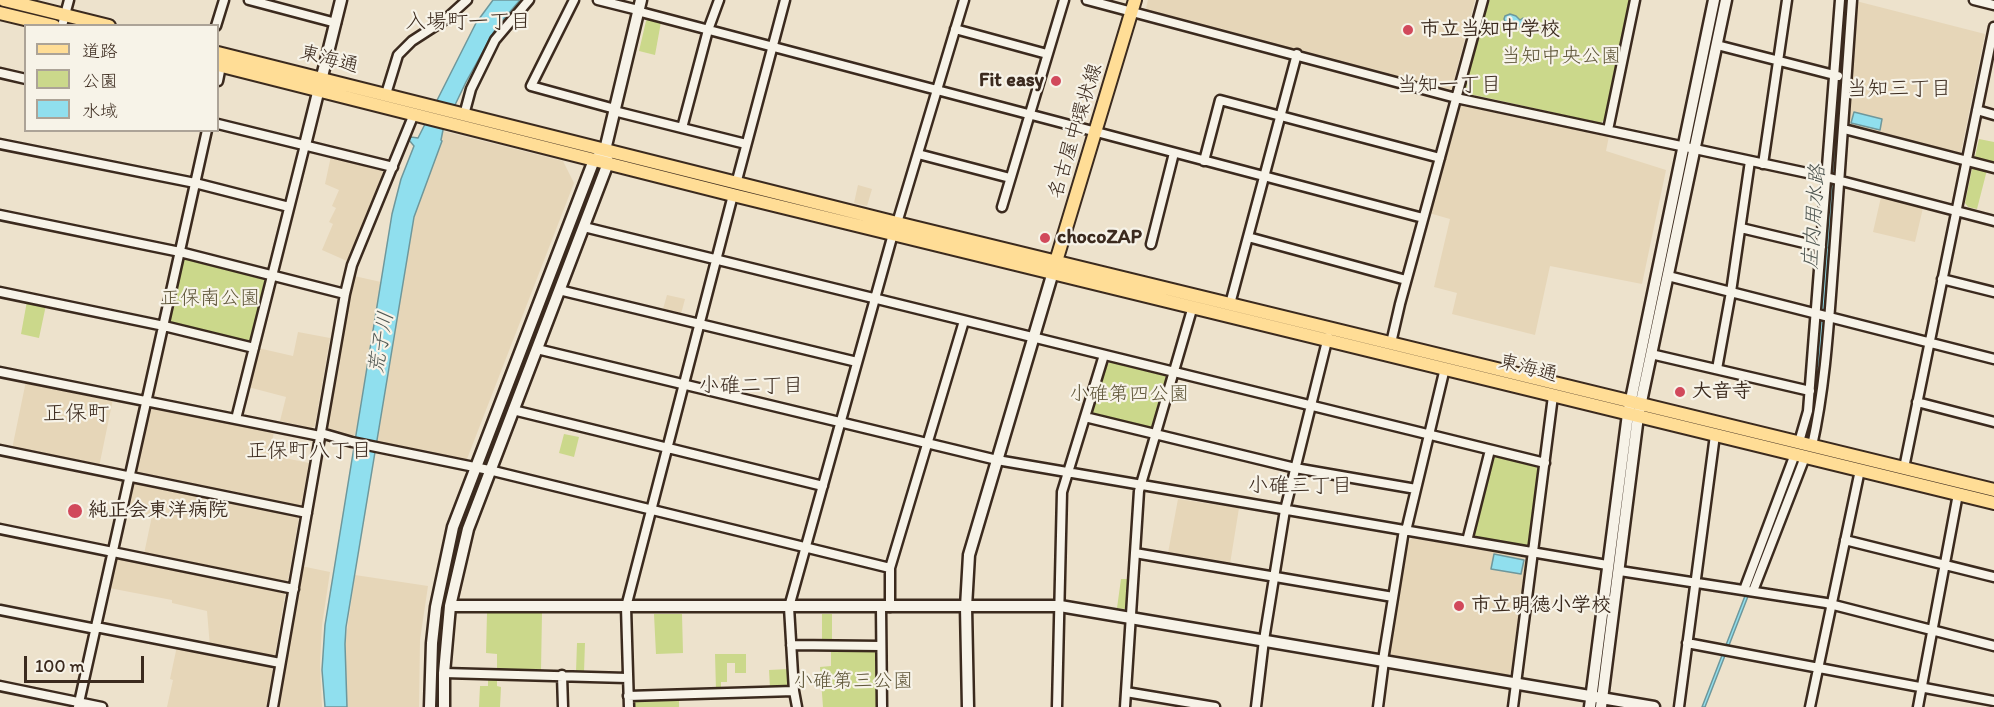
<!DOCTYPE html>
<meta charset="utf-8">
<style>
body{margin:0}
#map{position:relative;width:1994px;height:707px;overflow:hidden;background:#ede2cc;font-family:Itim,"Klee One",sans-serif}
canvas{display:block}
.legend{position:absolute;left:24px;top:24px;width:195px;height:108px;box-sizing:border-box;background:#f7f3e8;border:2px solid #aca397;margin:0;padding:8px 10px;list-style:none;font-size:18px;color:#3b2a1e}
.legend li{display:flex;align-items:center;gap:12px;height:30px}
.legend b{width:30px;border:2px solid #aca397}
.scale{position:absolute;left:24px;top:656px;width:120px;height:27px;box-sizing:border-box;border:3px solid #3b2a1e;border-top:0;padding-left:8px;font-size:18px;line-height:21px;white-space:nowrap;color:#3b2a1e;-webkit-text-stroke:4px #f7f3e8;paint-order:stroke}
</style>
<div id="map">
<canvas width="1994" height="707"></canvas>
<ul class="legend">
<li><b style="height:8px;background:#ffdd96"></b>道路</li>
<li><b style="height:16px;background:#cbd88b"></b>公園</li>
<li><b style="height:16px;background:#90dfee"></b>水域</li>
</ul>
<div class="scale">100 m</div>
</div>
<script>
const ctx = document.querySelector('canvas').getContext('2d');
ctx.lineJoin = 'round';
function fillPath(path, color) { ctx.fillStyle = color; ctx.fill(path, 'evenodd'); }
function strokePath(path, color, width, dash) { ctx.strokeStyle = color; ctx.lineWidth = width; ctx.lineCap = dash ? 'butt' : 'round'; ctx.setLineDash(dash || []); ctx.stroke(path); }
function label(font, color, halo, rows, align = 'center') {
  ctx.font = font + ' Itim,"Klee One",sans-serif'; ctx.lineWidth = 4.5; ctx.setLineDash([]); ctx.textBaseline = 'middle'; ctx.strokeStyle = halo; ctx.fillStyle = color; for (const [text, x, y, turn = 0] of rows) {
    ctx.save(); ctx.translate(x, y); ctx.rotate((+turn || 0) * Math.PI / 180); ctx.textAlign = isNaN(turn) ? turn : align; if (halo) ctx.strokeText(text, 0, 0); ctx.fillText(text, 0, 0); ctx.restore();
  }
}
fillPath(new Path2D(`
 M1148,0H1475L1452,88L1449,90L1148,11L1146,8Z
 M1856,1L1985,34L1961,152L1958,154L1849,126L1847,123Z
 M1462,105L1609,136L1606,151L1666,170L1642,284L1550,266L1535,335L1452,314L1457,293L1434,287L1450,219L1429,213L1457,108Z
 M443,131L563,161L574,183L467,459L462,460L377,442V434L414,217Z
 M331,156L381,169L383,173L347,261L322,250L333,224L329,222L336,208L332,206L339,190L325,184Z
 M858,185L872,189L867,206L854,203Z
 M1881,197L1923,208L1915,242L1873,232Z
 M354,276L381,282L355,438L326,429L349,295Z
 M667,295L685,299L681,314L663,309Z
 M298,332L330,338L315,426L312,428L280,421L286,397L248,387L258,348L293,356Z
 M26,381L113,399L99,467L12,449Z
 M153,407L274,431L270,455L309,463L301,506L299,508L137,474L135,470L148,409Z
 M136,479L298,513L299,517L288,580L285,582L144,554L152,516L126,510L132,482Z
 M1178,499L1239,508L1230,564L1168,553Z
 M1412,538L1523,557L1526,560L1511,672L1508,675L1392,655L1390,652L1408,542Z
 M118,557L283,591L285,594L275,656L270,659L210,647L207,611L172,603V600L109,588L115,558Z
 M301,566L330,572L322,625L320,665L322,707H277Z
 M355,575L428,586L420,640L419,707H347L345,644Z
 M177,646L270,664L273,671L266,707H167L173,680L170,679Z`), '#e6d6b8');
fillPath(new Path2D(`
 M1487,0H1631L1605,119L1601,123L1465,93L1462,90Z
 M649,19L661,22L655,55L639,51L646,21Z
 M1979,139L1994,142V163L1976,159L1975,157Z
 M1975,167L1987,170L1977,209L1968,207L1965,203L1972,169Z
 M185,258L263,278L265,281L249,343L173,324L170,321L183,259Z
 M27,301L46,305L39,338L21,334Z
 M1111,362L1165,376L1167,379L1153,426L1149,428L1095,415L1092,411L1106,365Z
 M564,434L579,437L574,457L559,453Z
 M1495,456L1535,466L1538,469L1528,544L1524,547L1475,539L1472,536L1491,458Z
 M1121,579H1129L1128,605L1125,609L1117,608Z
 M487,613H542L541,671L497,670V654L486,653Z
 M654,614H682L683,653L656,654Z
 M822,614H832V642H822Z
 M577,643H585L584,672H576Z
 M831,649L877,650L878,707H823L820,667L831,666Z
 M715,654H746V673H735V663H727V682H721V690H716Z
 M789,669L790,685L788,688H770L769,670Z
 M488,678H497V686L501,687L500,707H479L480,686H488Z
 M679,698V707H633L635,700Z`), '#cbd88b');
const water = new Path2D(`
 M493,0H520L496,28L466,82L443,130L441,140L442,141L414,217L346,627L345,644L347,707H325L322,670L325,625L392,214L401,179L414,146L409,140L411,137L418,138L476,23Z
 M1844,0H1848L1825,312L1815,411L1809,436L1806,435L1812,410L1821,311Z
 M1510,14L1516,16L1520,20L1523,18L1524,20L1522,26L1515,29L1507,26L1504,19L1505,16Z
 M1854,112L1882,119L1880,130L1851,123Z
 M1796,464L1799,465L1705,707H1702Z
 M1494,554L1524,560L1521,574L1491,569Z`);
fillPath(water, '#90dfee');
strokePath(water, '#6e979b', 1.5);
const minor = new Path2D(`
 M249,0L336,23
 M574,0L531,86L615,109
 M598,0L638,10
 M1087,0L1456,98L1826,177L1994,221
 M1974,0L1994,5
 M637,11L1423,218
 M62,26L69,0
 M216,26L224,0
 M955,29L1047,54
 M1717,45L1838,76
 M0,73L26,79
 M218,81L222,61
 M386,94L398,55L412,41L446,19L467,0
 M1977,110L1994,115
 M614,111L746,144
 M464,115L471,89L495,40L529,0
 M218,124L393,167
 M682,128L708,30L719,0
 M1844,129L1994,168
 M1608,130L1635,0
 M0,144L195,183L289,207
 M918,154L1010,178
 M1204,161L1220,100L1440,158
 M1763,164L1787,0
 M736,184L785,0
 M1002,207L1064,0
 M0,215L180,252L345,294
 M897,223L964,0
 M584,227L1545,463
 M1741,228L1821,247
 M1248,237L1406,280
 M1151,244L1174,153
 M1668,276L1994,359
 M1942,279L1994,292
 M559,290L857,362
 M0,292L164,326L254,348
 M1230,304L1297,54
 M1391,343L1400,304L1483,0
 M537,349L997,460L1607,565
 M1651,354L1810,391
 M1717,369L1731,292L1750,161
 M0,372L320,436
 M1917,402L1994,422
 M513,410L823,486
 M1085,417L1295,468L1416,489
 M236,419L305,145
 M321,433L352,442L489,470L890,568
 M1799,442L1808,411L1840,0
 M1812,446C1826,383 1829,319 1834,255C1840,170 1846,85 1852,0
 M0,450L307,513
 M1904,468L1994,27
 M0,529L294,589
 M1406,531L1445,368
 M1845,540L1994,577
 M1467,541L1490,450
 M1135,553L1393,597
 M1620,571L1826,603L1994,646
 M1744,590L1795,454
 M1753,591L1805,457
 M881,607L882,707
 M890,607V568L964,321
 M0,610L96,629
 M96,627L280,663
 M1687,643L1994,701
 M791,645L881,646
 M1383,660L1404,530
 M444,673L627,678
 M562,675L563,707
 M0,686L102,707
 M1126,692L1215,707
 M628,696L794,691
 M78,707L207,130
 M273,707L345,294L352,265L414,114
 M629,707L626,607L733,195
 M797,707L794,691L789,607L893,234
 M1057,707L1062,492L1104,355
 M1125,707L1139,491L1193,306
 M1256,707L1264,640L1285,510L1328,337
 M1378,707L1384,661
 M1513,707L1553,396
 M1679,707L1715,435
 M1810,707L1860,470
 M1918,707L1958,494`);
const tertiary = new Path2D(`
 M305,145L341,0
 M450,606H1060L1654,707
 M430,707L432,643L436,607L453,527L594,160L600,155
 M444,707V673L450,606L468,529L608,163L605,150L641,0
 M968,707L966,607L969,555L1053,272
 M1590,707L1628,414L1714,0
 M1601,707L1638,416L1726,0`);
const primary = new Path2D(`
 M4,0L109,26
 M0,13L54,26
 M218,53L897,223L1994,490
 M218,65L733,195L1994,503
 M1054,268L1135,0`);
strokePath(minor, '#3b2a1e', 13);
strokePath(tertiary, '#3b2a1e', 15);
strokePath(primary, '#3b2a1e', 16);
strokePath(minor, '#f7f3e8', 8);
strokePath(tertiary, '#f7f3e8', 10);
strokePath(primary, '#ffdd96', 12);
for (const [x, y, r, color] of [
 [1408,30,6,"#d1495b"],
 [1056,81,6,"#d1495b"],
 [1045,238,6,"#d1495b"],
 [1680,392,6,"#d1495b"],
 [75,511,8,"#d1495b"],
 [1459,606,6,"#d1495b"]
]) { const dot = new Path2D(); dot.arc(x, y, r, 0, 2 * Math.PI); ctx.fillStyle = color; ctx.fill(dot); strokePath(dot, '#f7f3e8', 2); }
label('bold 20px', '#3b2a1e', '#f7f3e8', [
 ["市立当知中学校",1420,30],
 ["Fit easy",1044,81,"right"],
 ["chocoZAP",1057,238],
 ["大音寺",1692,392],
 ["純正会東洋病院",88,511],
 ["市立明徳小学校",1471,606]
], 'left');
label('20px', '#5f5639', '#f7f3e8', [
 ["当知中央公園",1561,57],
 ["正保南公園",210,299],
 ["小碓第四公園",1129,395],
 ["小碓第三公園",853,682]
]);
label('20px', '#3b2a1e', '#f7f3e8', [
 ["東海通",329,60,14],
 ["名古屋中環状線",1076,131,-73],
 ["東海通",1528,369,14]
]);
label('21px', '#3b2a1e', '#f7f3e8', [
 ["入場町一丁目",468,23],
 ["当知一丁目",1449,86],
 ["当知三丁目",1899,90],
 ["小碓二丁目",751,387],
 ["正保町八丁目",309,452],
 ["小碓三丁目",1300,487]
]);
label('italic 21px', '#505752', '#f7f3e8', [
 ["庄内用水路",1815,217,-86],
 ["荒子川",382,343,-80]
]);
label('22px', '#3b2a1e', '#f7f3e8', [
 ["正保町",76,414]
]);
</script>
